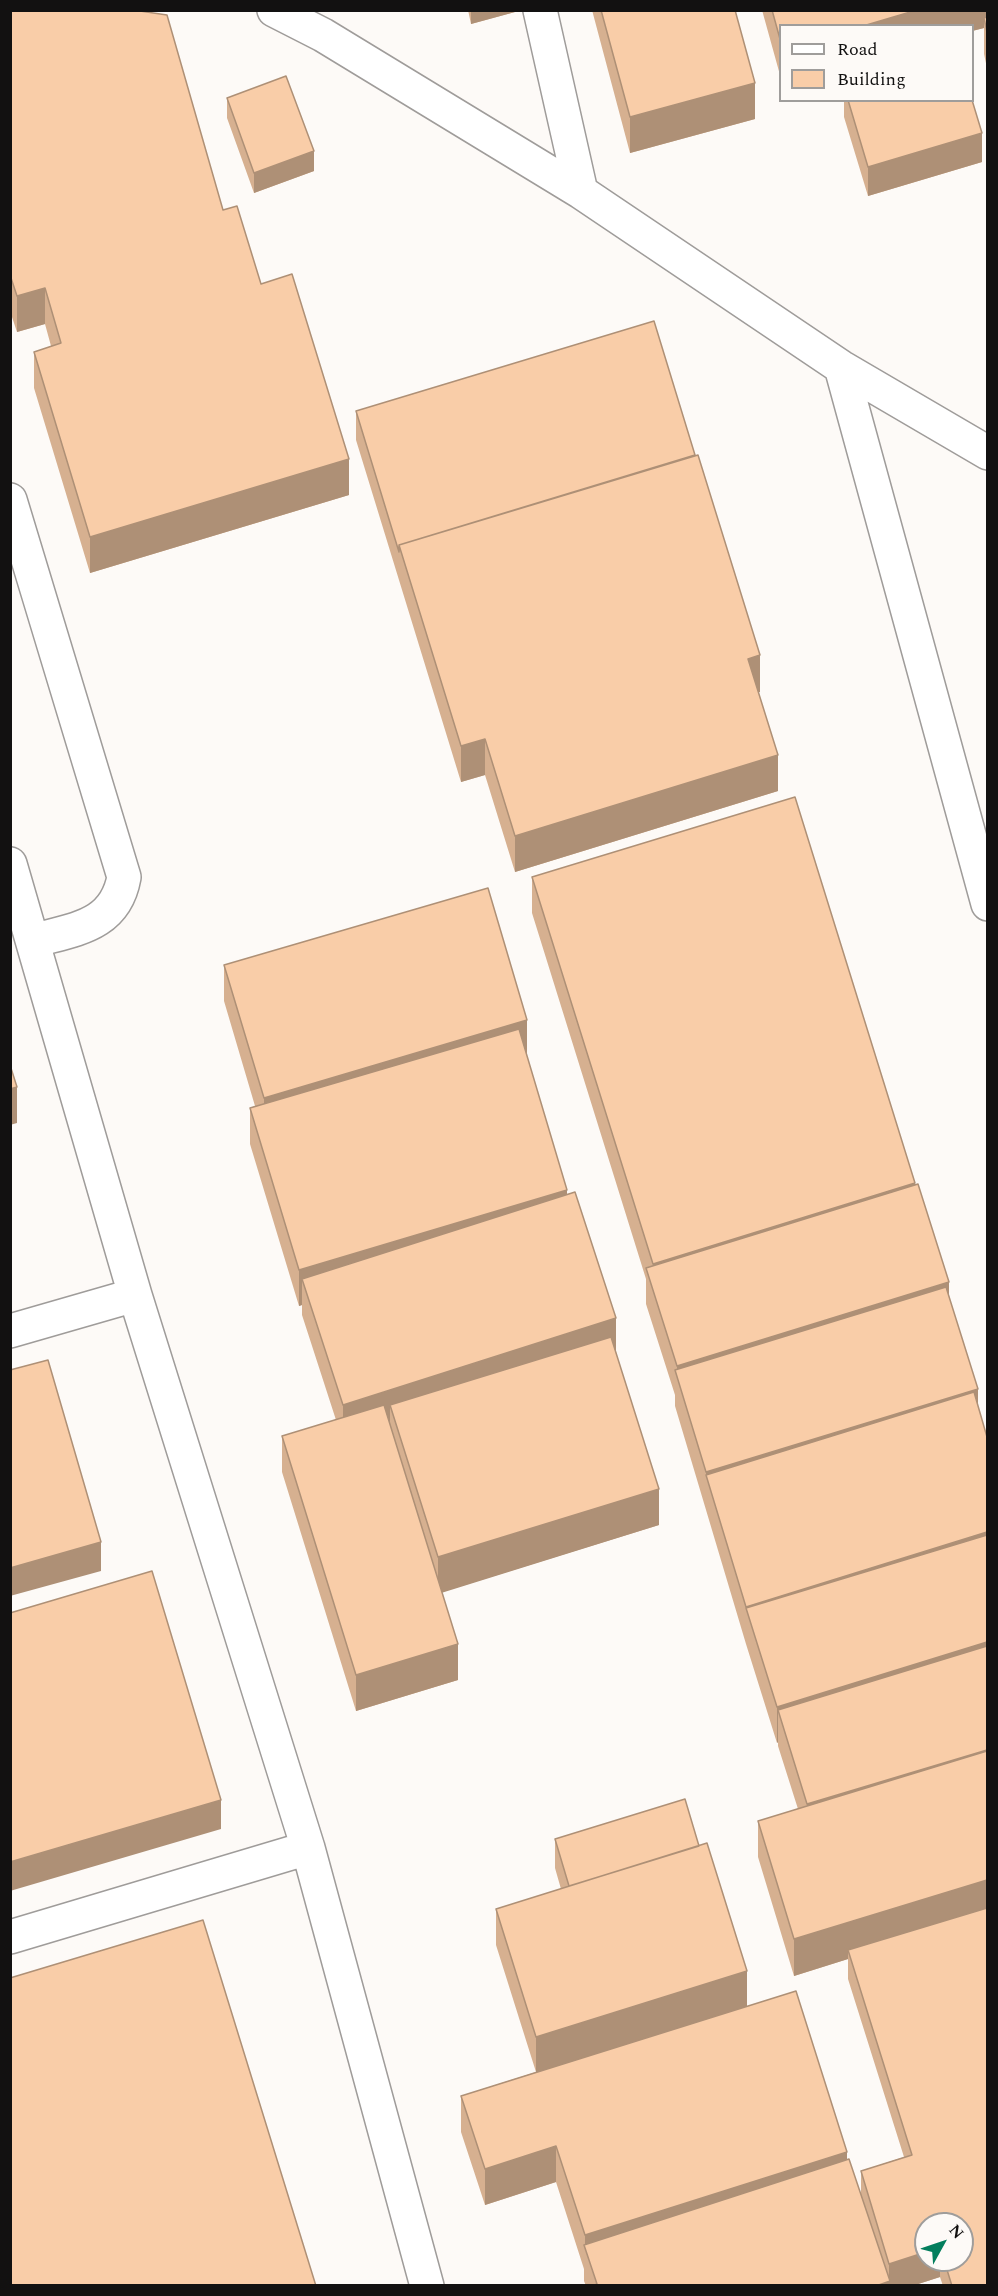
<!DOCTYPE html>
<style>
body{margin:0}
#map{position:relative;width:998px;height:2296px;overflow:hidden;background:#fdfaf7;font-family:Spectral,serif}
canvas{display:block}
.frame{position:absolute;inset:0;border:12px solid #121111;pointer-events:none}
.legend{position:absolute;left:779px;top:24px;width:195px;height:78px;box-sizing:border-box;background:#fdfaf7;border:2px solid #9f9d9b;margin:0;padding:8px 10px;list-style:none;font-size:18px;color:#121111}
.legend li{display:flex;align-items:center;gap:12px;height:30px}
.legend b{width:30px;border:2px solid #9f9d9b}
.north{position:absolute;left:914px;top:2212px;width:60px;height:60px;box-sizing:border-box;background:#fdfaf7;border:2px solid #9f9d9b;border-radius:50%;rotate:50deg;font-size:16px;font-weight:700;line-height:24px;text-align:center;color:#121111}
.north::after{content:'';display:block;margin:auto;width:21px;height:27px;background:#037e5d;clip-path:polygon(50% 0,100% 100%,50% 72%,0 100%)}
</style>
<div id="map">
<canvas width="998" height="2296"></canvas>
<div class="frame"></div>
<ul class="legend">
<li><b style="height:8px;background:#fff"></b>Road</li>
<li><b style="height:16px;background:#f9cda8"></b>Building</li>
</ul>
<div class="north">N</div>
</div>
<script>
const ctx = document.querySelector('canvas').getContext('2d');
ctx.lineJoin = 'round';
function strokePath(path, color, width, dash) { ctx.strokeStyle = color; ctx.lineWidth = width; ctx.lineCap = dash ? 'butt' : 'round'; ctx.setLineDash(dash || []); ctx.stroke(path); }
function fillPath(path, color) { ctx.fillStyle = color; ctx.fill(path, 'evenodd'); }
const minor = new Path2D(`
 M274,10L323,35L581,192L841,367L988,453
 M540,10L581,192
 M841,367L988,904
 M10,500L124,877C115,927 74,929 33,941
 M10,864L135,1295L308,1848L427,2286
 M10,1331L135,1295
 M10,1937L308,1848`);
strokePath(minor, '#9f9c9a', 36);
strokePath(minor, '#fff', 33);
fillPath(new Path2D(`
 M10,10L223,210L261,284L349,495L90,573L34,388V352L51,346L45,324L17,332L10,311Z
 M468,10H515V12L471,24Z
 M592,10H735L755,119L630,153Z
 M762,10H987V68L984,54V28L972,31V26H780V75Z
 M227,98L314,171L254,193L227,118Z
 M844,100H972L982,162L868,196L844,117Z
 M356,411L760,692H758L778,791L515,872L485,775L461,782L356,440Z
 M532,877L915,1185L949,1296L978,1407L987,2286H943L940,2277L912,2286H586L584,2281V2269L556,2182L485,2205L461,2132V2096L536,2072L496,1945V1909L561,1889L555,1868V1839L747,2006L847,2159L861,2195V2171L904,2157L848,1979V1959L794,1976L758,1857V1821L798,1809L778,1746V1742L777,1743L746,1644L675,1406V1395L646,1304V1279L532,913ZM962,2224V2260H926Z
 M224,965L527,1056L567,1195L616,1352L659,1525L442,1592L458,1680L356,1711L282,1472V1436L336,1420L302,1315V1305L299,1306L250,1144V1108L255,1106L224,1001Z`), '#d6b090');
fillPath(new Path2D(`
 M471,10H515V12L471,24Z
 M917,10H987V27L984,18V28L972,31V26H863Z
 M755,83V119L630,153V117Z
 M982,133V162L868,196V167Z
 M314,151V171L254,193V173Z
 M45,288V324L17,332V296Z
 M349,459V495L90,573V537Z
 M760,655V692L748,695V659Z
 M485,739V775L461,782V746Z
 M778,755V791L515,872V836Z
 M527,1020V1056L264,1134V1098Z
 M17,1087V1123L10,1125V1089Z
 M915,1183V1219L653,1289V1264Z
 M567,1190V1227L302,1279V1305L299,1306V1270Z
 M949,1282V1319L677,1377V1366Z
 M616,1318V1354L390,1405V1426L343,1441V1405Z
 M978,1389V1425L706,1476V1472Z
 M659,1489V1525L438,1594V1557Z
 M987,1532V1568L746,1609V1607Z
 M101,1542V1571L10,1596V1568Z
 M987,1642V1678L778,1710V1742L777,1743V1707Z
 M458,1644V1680L356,1711V1675Z
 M987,1750L807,1840V1804Z
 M221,1800V1829L10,1891V1862Z
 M987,1880V1916L848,1950V1959L794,1976V1939Z
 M747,1971V2007L536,2073V2037Z
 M556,2146V2182L485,2205V2169Z
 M847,2152V2189L585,2247V2235Z
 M926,2252V2260H940V2277L912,2286H876L889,2281V2264Z`), '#ae9076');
const building = new Path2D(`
 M10,10H133L167,15L223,210L237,206L261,284L292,274L349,459L90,537L34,352L61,343L45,288L17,296L10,275Z
 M601,10H735L755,83L630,117Z
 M772,10H917L863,26H780V39Z
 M987,17V32L984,18Z
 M286,76L314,151L254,173L227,98Z
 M848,100H972L982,133L868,167Z
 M654,321L695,455L399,545V552L356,411Z
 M698,455L760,655L748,659L778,755L515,836L485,739L461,746L399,545Z
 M795,797L915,1183L653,1264L532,877Z
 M488,888L527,1020L264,1098L224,965Z
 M519,1029L567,1190L299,1270L250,1108Z
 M10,1065L17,1087L10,1089Z
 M918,1184L949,1282L677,1366L646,1268Z
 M575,1192L616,1318L343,1405L302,1279Z
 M946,1287L978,1389L706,1472L675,1370Z
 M611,1337L659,1489L438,1557L390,1405Z
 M48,1360L101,1542L10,1568V1370Z
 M974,1392L987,1437V1532L746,1607L706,1475Z
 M384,1405L458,1644L356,1675L282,1436Z
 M987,1535V1642L777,1707L746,1608Z
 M152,1571L221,1800L10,1862V1613Z
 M987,1646V1750L807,1804L778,1710Z
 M987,1751V1880L794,1939L758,1821Z
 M685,1799L699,1846L569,1886L555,1839Z
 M707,1843L747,1971L536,2037L496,1909Z
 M987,1908V2286H952L944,2260H962V2224H926V2252L889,2264L861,2171L912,2155L848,1950Z
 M203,1920L316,2286H10V1978Z
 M796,1991L847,2152L585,2235L556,2146L485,2169L461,2096Z
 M849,2159L890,2281L876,2286H592L597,2284L584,2245Z`);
fillPath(building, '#f9cda8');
strokePath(building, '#ae9076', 1.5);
</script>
